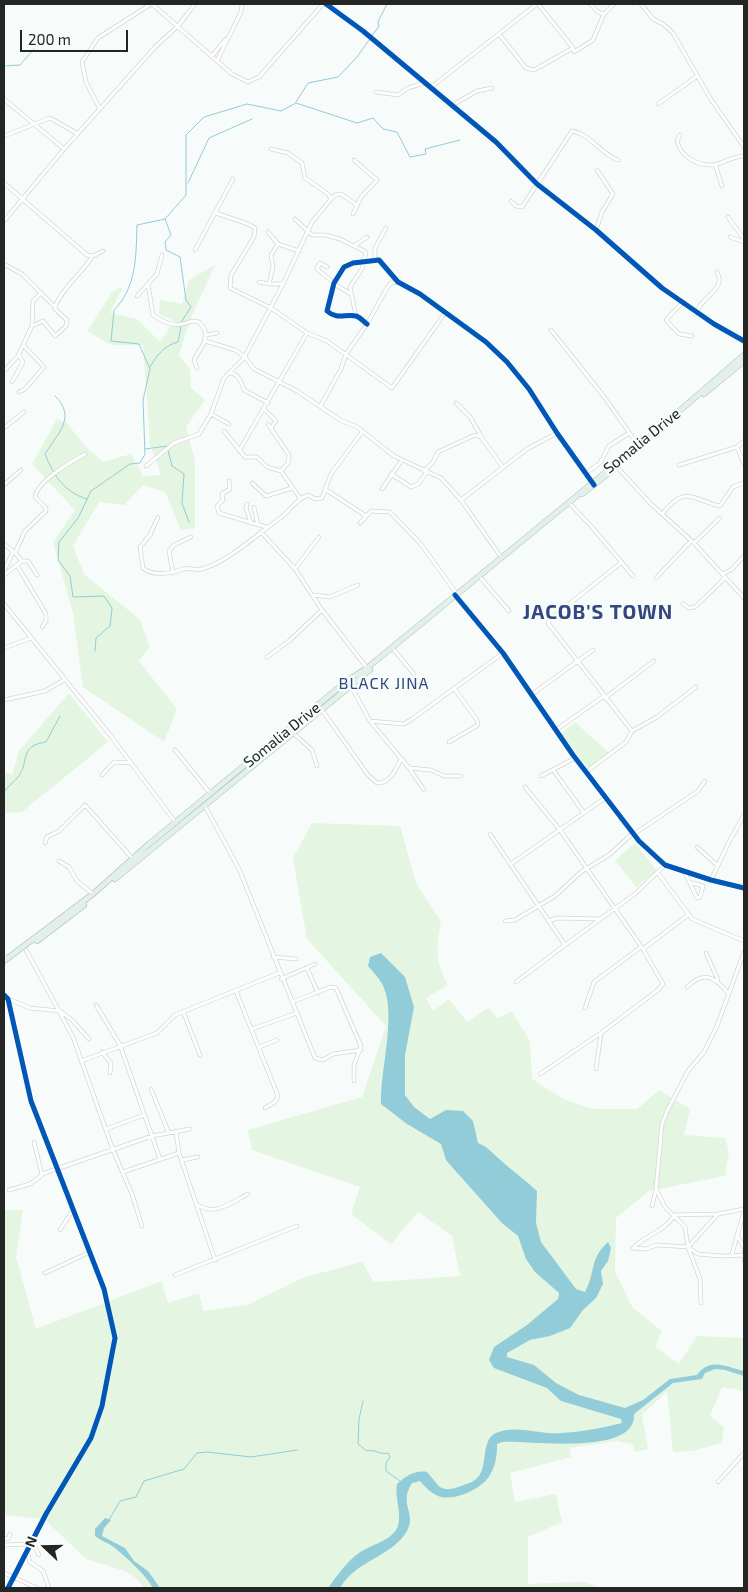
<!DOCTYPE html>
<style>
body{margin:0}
#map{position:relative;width:748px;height:1592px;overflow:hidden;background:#f7fbf9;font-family:"Exo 2",sans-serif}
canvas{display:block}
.frame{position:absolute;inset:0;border:5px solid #242626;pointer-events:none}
.north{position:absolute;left:20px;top:1522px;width:50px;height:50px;-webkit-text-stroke:4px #f6fcfa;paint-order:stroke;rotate:291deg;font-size:14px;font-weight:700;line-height:20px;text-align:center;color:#242626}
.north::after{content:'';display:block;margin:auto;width:18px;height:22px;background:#242626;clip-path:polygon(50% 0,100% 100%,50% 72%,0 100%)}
.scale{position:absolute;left:20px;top:30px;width:108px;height:22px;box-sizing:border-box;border:2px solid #242626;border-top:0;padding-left:6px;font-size:15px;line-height:18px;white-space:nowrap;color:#242626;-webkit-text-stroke:4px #f6fcfa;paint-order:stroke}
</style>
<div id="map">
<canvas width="748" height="1592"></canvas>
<div class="frame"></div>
<div class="north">N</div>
<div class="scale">200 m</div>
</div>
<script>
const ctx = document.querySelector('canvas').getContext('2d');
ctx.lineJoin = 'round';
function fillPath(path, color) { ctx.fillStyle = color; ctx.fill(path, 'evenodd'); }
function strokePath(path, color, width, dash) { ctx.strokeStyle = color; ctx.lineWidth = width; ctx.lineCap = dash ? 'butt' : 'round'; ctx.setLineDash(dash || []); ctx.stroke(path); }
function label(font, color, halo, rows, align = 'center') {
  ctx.font = font + ' "Exo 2",sans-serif'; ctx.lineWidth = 5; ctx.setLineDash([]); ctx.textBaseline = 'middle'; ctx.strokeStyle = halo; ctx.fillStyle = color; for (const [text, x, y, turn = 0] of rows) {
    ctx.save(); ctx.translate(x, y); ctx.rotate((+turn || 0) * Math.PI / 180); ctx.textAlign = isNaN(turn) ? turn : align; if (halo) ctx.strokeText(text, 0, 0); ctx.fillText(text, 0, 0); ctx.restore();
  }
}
fillPath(new Path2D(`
 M215,265L190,320L179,355L190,369L191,388L205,400L186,427L195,461V528L181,530L165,492L143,485L124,505L99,502L73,546L84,574L139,619L150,646L139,661L177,709L164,742L83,687L73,613L53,542L75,510L32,464L57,419L67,423L84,445L103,462L131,454L143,476L161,475L150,444L143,345H111L87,331L113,291L123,287L110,313L137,319L160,342L174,321L159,314L160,300L182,304L189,280Z
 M69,693L108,742L22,812L4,813V772L12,775L19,751Z
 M575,722L609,753L588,768L561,734Z
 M312,823L400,826L416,883L441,922C436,949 435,960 448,985L426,998L433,1011L449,999L467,1022L488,1008L498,1018L511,1011L530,1041L532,1079L563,1099L593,1109H637L659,1090L690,1109L684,1135L725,1138L729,1152L725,1176L649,1191L616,1218L615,1271L632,1307L662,1331L655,1347L679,1364L697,1336L744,1338V1391L722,1387L710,1416L724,1427L722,1443L692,1451L673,1452L667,1391L642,1415L648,1449L634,1452L633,1444L617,1441L570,1448L571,1457L510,1473L515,1502L556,1494L562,1522L528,1537V1584L583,1582L603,1588H144L136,1578L125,1571L86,1559L44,1519L4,1515V1210H23L16,1257L36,1329L162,1281L168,1303L199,1293L203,1311L247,1305L305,1277L362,1262L374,1282L460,1276L452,1236L418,1212L391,1244L351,1214L360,1187L252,1150L248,1130L362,1097L386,1026L307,939L293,858Z
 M635,843L657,871L636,887L615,860Z`), '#e4f6e1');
fillPath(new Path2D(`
 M381,953L405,977L414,1007L405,1055V1095L414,1107L430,1119L446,1110L463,1111L473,1121L478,1143C489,1148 489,1150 497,1157C510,1169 524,1179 537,1191L536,1223L541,1242L576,1289L585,1292C596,1272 589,1259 608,1242L611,1248L608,1261L601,1271L603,1284L596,1298L583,1310L570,1328L550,1336L530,1340L507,1353V1357L534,1365L556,1383L579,1395L625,1408L643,1400L670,1379L697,1375C710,1357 726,1367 744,1371V1376L725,1370L715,1369L705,1373L702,1379L673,1383L634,1414C637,1457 526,1440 502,1442L497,1444C497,1455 496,1465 490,1475C482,1489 454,1502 438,1496C431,1493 425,1487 420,1481L412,1483C398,1505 417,1512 407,1531C392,1557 356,1560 340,1588H328C337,1576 347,1561 359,1553C370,1545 388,1542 396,1530C404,1518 394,1498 397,1484C406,1476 415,1470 427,1472C440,1486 439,1494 461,1486C465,1484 471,1483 475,1480C490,1469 479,1441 496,1433C515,1424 541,1435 561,1433C581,1432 603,1428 622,1423L621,1419L561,1401L547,1388L494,1368L489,1360L494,1347L527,1325L558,1299L559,1293L535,1272L526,1259L518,1236L502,1223L452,1167L446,1160L441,1144L407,1124L381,1104C380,1071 396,1018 384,988C381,980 373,972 368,966L370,957Z
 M105,1518L111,1520L104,1528L102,1536L125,1548L134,1561L148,1571L160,1588H153C146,1575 127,1558 115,1548C109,1543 101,1541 95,1536V1529Z`), '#92ccd9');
strokePath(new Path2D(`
 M4,66L20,65L34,49
 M296,102L308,83L338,77L357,57L379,26L378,22L387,4
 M188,183L209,138L252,119
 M150,367C156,356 165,345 178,342L182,321L191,307L186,300L180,257L166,250L165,242L171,235L165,219
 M55,396C77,417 58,433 45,454C54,476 64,492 87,499
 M145,449L167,446L172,466L184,474L182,503L189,522
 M95,651L96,638L110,626L112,608L104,596L73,597L70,576L58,560L59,542L78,518L91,491L130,464L140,463L145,454L143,400L150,369L139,344L111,341L114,310C137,287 136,255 137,225L165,219L186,195V135L204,117L247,104L281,111L296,103L357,123L373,118L383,129L397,132L410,157L426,154L425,149L460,140
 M4,792C8,786 14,782 18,777C30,762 18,746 46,742L60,716
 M363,1401L359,1419L358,1444L367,1451C375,1449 380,1455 388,1453L390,1457L386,1463V1471L400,1481
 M109,1520L120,1501L136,1497L144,1481L184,1469L197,1453L207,1452L251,1457L297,1450`), '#92ccd9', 1);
const street = new Path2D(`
 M152,4L232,74L248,82L259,77L323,4
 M326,4L363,31L496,142L537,184L596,230L662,288L714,324L744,341
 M538,4L573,48
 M590,4L598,12L604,14L614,4
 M641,4L653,19L663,24L673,33L710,98L744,147
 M499,34L526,68L534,70L573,48L574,52L593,40L604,14
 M212,56L226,39
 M217,61L241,12L242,4
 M430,88L537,4
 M376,92L398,95L408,88L424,83
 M4,99L64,149
 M658,104L696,77
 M451,106L477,91L492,88
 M100,109L86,82L82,62L98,38L151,4
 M680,135L677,141C681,157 697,166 714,165C724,163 733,156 744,156
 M4,136L50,118L78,134
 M271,149L288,153L302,163L305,178L328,194L331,199L312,222L283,284
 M715,164L722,186
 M4,183L87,255L93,256L103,251
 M331,199L335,195L341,194L357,205
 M511,201L516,206L522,207L572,131C590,134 601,154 618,160
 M216,213L248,224L255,228L254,237L231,275L230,288L271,308L307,333L327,341L392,388L445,313
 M353,214L361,197L377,180L354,160
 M728,217L744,239
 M295,219L312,235H325L340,239L366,252L362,269L350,287L356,316
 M4,221L64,149L156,46L178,26L195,4
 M596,230L602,212L613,194L597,170
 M268,232L278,244L299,251
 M730,237L744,242
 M354,246L367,237
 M195,250L233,179
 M375,259V248L386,228
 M4,264L22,274L54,306
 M327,267L320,263L317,269L334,283
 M259,282L269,284H283L246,354L245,357L254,369L297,391L340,420L357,427L394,456L441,478L461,500L501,557
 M148,284L153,315C165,324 178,328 192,321L199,322L205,330V341
 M269,284L273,267L271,255L278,244
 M334,284L351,294
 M137,296L157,274L162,255
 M683,302L666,320L679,334L692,336
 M697,312C701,296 727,290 717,272
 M367,324C364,322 360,317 356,316C345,314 337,320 327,311L334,283L344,267L353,263L379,260L398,282L420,294L486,342L507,362L529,389L557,433L592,483
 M32,326L43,321L55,336L66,326L67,320L55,309C54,298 85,269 92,257
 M551,330L605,398L638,445
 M206,335L217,333
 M197,368L194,360L205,341L235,350L245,357L224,378L211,414L229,424
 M4,371L18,356L32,326L33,301L41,293
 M230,373C239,374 241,382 244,390L268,403
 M12,382L23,362L19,355
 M19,392L25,389L44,367L23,345
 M456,403L470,417L481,436
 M321,405L341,369L346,354L367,324L387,288L391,283L398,282
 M265,410L276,421L271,428
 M268,424L289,455L288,463L281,471
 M4,428L24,412
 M224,431L245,457H257L267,467L281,471L300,498
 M737,447L744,464
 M239,451L307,333
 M679,465L737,447L744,441
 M146,466L174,443L199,434L211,414
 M617,467L651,504L694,543L744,598
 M424,471L433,462L438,452L475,435L481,437L502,466
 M586,473L600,463L609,446L629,433
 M391,474L411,487L418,484L427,472
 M229,481L230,489L222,494L223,500L217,506L219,513L266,527
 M252,483L266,496L292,488
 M4,485L21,470
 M325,489L366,516
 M382,489L402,460
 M461,500L527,449L557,433
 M247,504L246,508L251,523
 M570,504L592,527L633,576
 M254,507L258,525
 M663,513C685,485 691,499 720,506L733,487L744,483
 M158,517L150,535L140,547L143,568C153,577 173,573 183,569C190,567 196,571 202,569C228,562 257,534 279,519C290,511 296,499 308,495L315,499L322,498L331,474L362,432
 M360,523L371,511L390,512L420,543L457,594
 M261,532L295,569L322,610L367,668
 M694,543L720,518
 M4,544L15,553
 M22,561H28L37,575
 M622,562L549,620L548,623L632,731
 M17,565L46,614V621L42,627
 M295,569L319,537
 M4,571L13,552
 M173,573L169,551L174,545L191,537
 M722,574L731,570L744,556
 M4,575L22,561L15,553L25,531L46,511V508L35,497C37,481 71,462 85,454
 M481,578L509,611
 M656,578L691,541
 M313,595L330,597L358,585
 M456,596L503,653L573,755L639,841L665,865L711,880L744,888
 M4,604L110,735L176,823
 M683,604L689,608L695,607L725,578
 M4,648L31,638
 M394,650L414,674
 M267,657L289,641L322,610
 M351,686L370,721L409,768L424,790
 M531,695L593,650
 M605,698L654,661
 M4,700L45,691L64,680
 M322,710L368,775L377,783C390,784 396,769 401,759
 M370,721L404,724L412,719L503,653
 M556,730L604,696
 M293,733L312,750L317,766
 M449,742L478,725L477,720L454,688
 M175,750L210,793
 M409,768L431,770L444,776H461
 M554,771L584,813
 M586,772L626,742L632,731L657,717L696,687
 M102,775L114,762L131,763
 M541,776L575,758
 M525,787L560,830L643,949L663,984L658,990L601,1033L540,1074
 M205,806L239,869L315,1058L323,1060L333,1054L361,1050
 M490,834L565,945L636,893L665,865
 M634,834L698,791L705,781
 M45,843L47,837L59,831L85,805L133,859
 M697,847L718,866
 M59,861L69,867L77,881L93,894
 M511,864L605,798
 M658,873L692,919L744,941
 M685,873L697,898L700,897L703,886L689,882
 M711,880L729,842L744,815
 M505,921L515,920L555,896L581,872L609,855L632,834
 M548,921L558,918L599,919
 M643,949L688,915
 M26,950L73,1037L113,1150L132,1194L142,1226
 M706,953L718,980
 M4,955L6,959
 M273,957L296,959
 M307,968L318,993
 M281,979L315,964
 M516,982L565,945
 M687,987C704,970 715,977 728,993
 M236,991L278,1096L275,1102L265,1108
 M4,995L8,999L31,1101L104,1289L115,1338L102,1406L91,1438L46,1514L8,1588
 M9,999L30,1008L60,1011L72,1020L89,1039
 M292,1002L331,987L336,988L361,1046L354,1065V1081
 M96,1005L120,1045L160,1159
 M585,1008L594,982L641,947
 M183,1011L200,1055
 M252,1029L297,1013
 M259,1047L277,1040
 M102,1052L111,1063L110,1073
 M81,1061L157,1033L175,1015L279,973
 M596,1069L601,1033
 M151,1089L168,1131
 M106,1129L144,1115
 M176,1132L179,1153
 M182,1160L198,1157
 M123,1172L179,1153L215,1260
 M42,1174L152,1136L190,1129
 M9,1190L30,1184L42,1175L34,1142
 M196,1204C215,1217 230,1203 248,1194
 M652,1206L656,1190
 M60,1230L73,1210
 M737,1235L744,1248V1260
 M688,1247L718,1214L744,1209
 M633,1248L646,1249L657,1245L688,1247L698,1254L721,1256L744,1255
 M633,1248C645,1236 668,1229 674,1215L718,1214
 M732,1254L744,1211
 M45,1273L90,1252
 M175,1275L297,1226
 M701,1303L700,1279L688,1247L685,1227L665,1207L656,1189L662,1124L667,1111L688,1071L704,1052L717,1026L744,952
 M718,1482L744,1453
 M4,1538L8,1539L10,1534
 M32,1541L39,1555
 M4,1545L30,1544
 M27,1550L30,1562L43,1571L49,1588
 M4,1573L37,1588`);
const primary = new Path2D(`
 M704,394L744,361
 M582,494L613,470
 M115,879L370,670
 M37,941L84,905
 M4,961L93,894L149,844L348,680L367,668L662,426L744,355`);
strokePath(street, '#d4d7d6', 4.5);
strokePath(primary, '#a3baaf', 6);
strokePath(street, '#fefefe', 3);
strokePath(primary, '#e3f0ea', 5);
strokePath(new Path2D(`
 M326,4L363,31L496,142L537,184L596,230L662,288L714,324L744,341
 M367,324C364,322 360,317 356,316C345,314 337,320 327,311L334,283L344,267L353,263L379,260L398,282L420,294L486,342L507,362L529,389L557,433L594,485
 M455,595L503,653L573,755L639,841L665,865L711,880L744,888
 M4,995L8,999L31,1101L104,1289L115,1338L102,1406L91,1438L46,1514L8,1588`), '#0057b8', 5);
label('15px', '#242626', '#f6fcfa', [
 ["Somalia Drive",642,441,-39],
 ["Somalia Drive",282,735,-39]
]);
ctx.letterSpacing = '1px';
label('16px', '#34457f', '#f6fcfa', [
 ["BLACK JINA",384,684]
]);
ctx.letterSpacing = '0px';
ctx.letterSpacing = '1px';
label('bold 20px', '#34457f', '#f6fcfa', [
 ["JACOB'S TOWN",598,612]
]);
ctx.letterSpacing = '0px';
</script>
